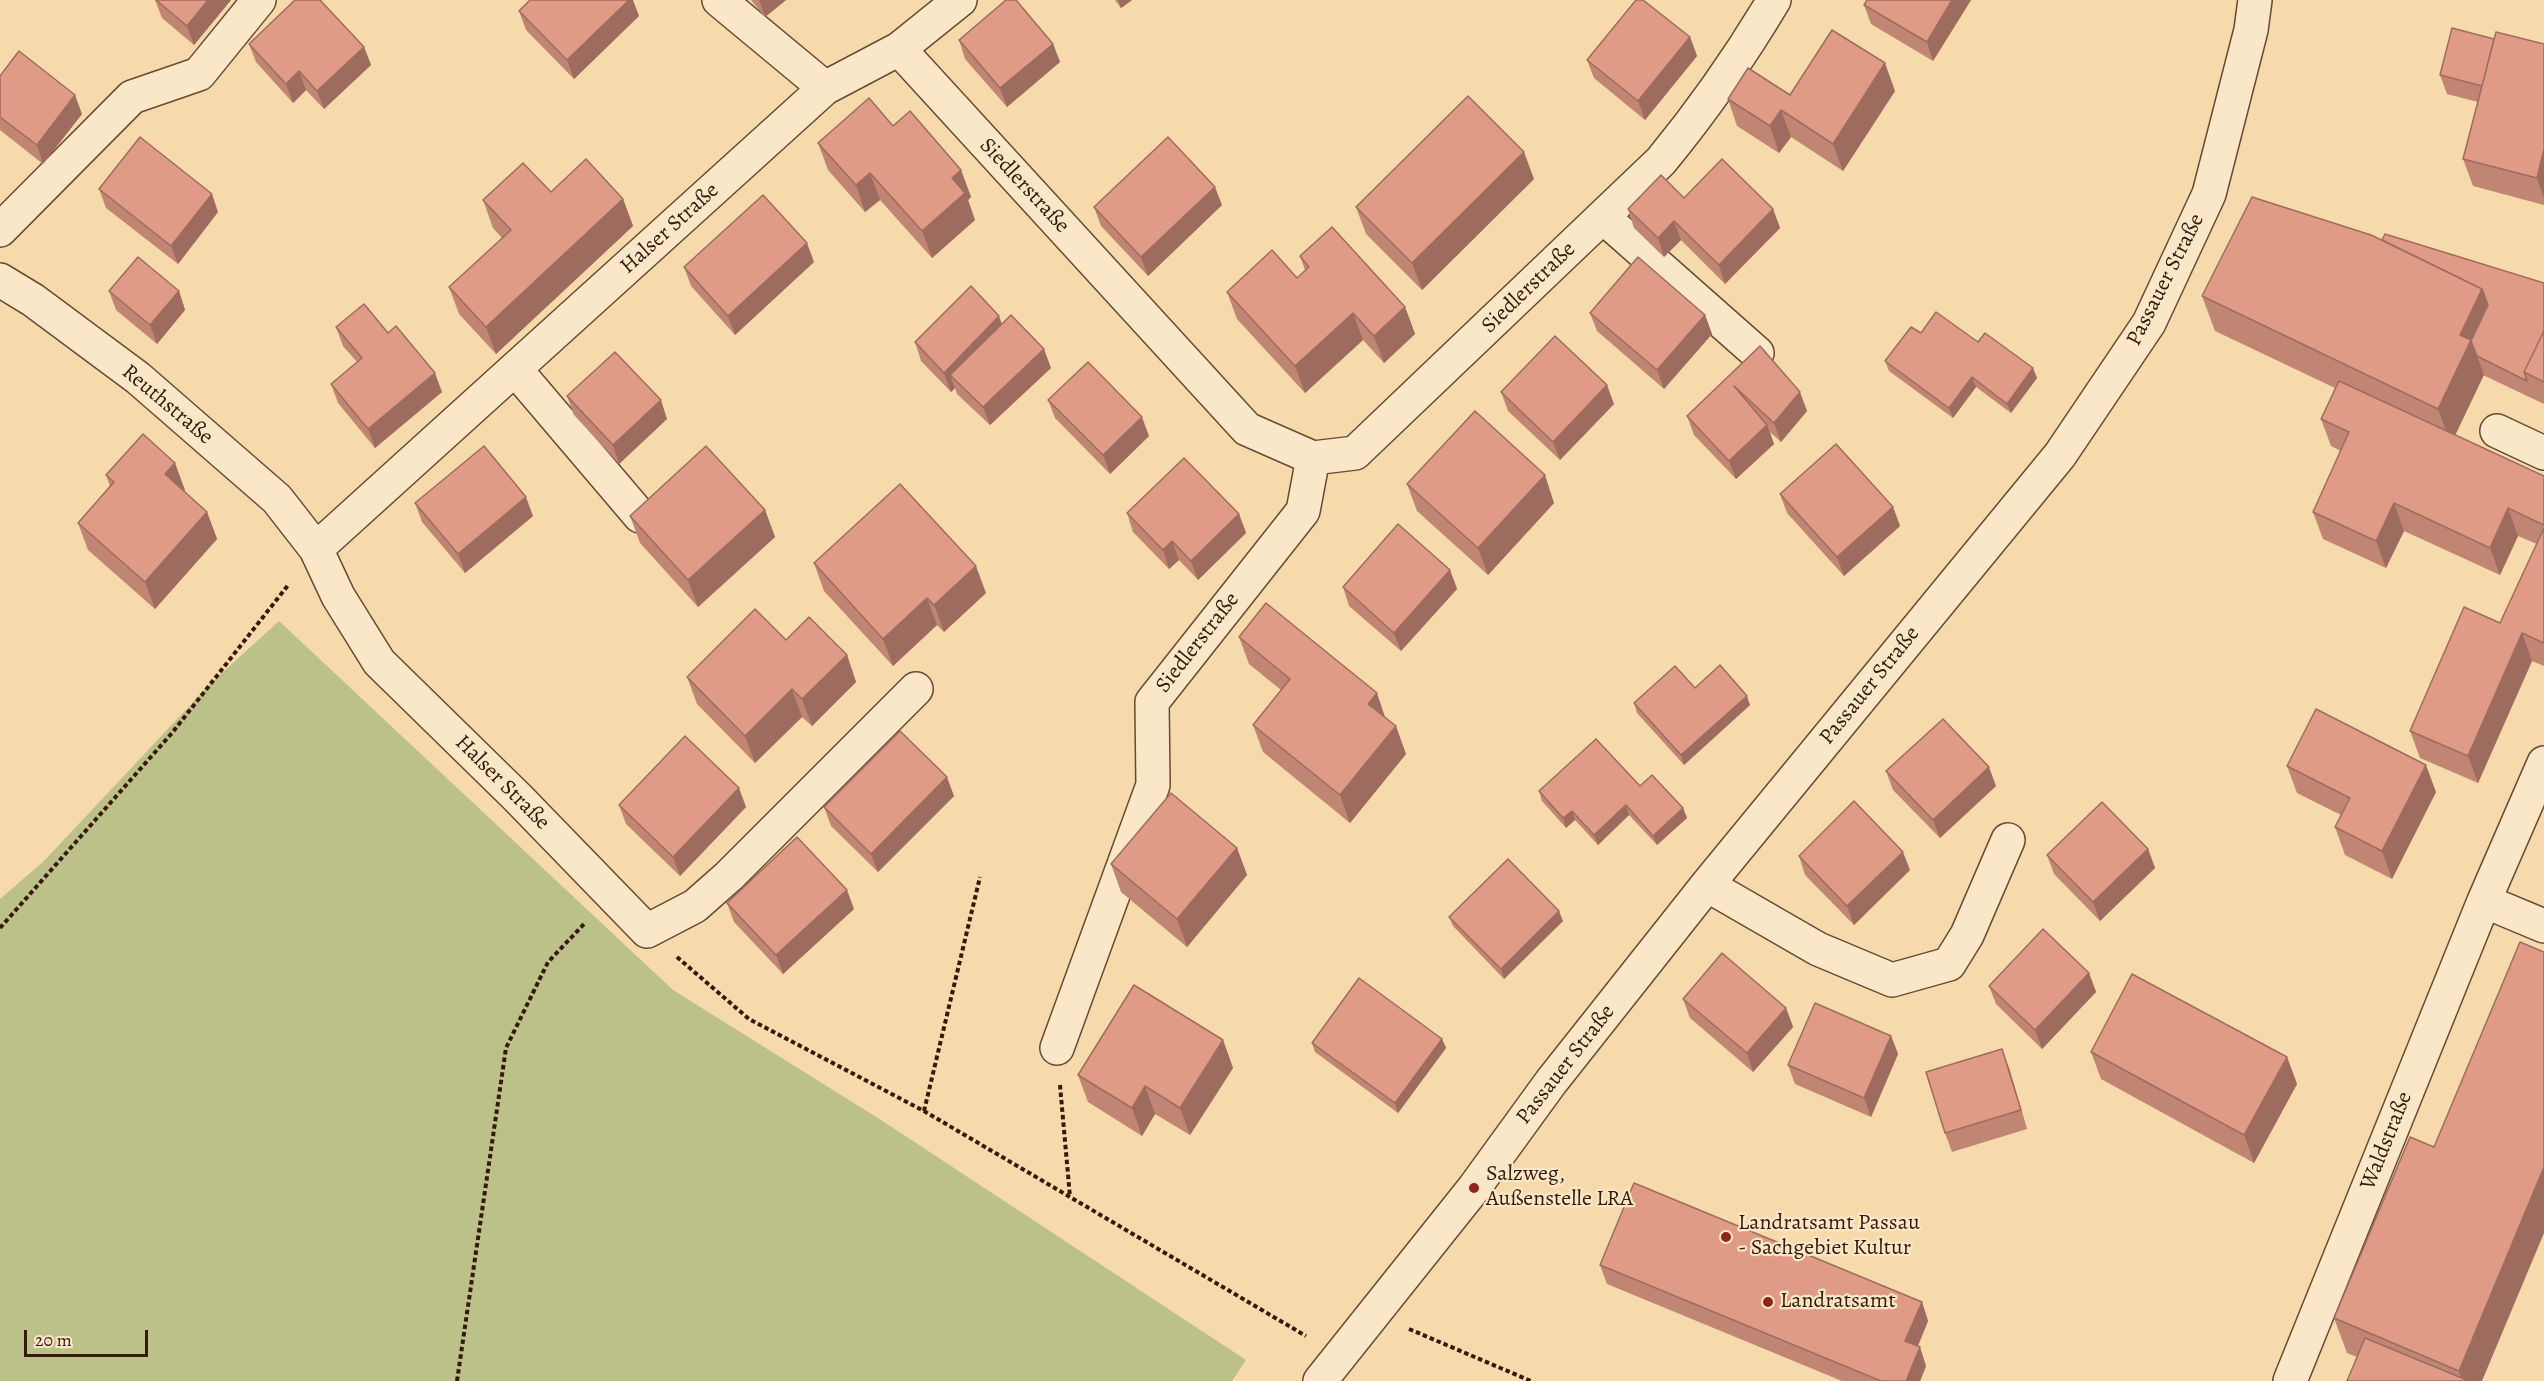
<!DOCTYPE html>
<meta charset="utf-8">
<style>
body{margin:0}
#map{position:relative;width:2544px;height:1381px;overflow:hidden;background:#f7daab;font-family:Alegreya,serif}
canvas{display:block}
.scale{position:absolute;left:24px;top:1330px;width:124px;height:27px;box-sizing:border-box;border:3px solid #37190c;border-top:0;padding-left:8px;font-size:18px;line-height:21px;white-space:nowrap;color:#37190c;-webkit-text-stroke:4px #fae7c8;paint-order:stroke}
</style>
<div id="map">
<canvas width="2544" height="1381"></canvas>
<div class="scale">20 m</div>
</div>
<script>
const ctx = document.querySelector('canvas').getContext('2d');
ctx.lineJoin = 'round';
function fillPath(path, color) { ctx.fillStyle = color; ctx.fill(path, 'evenodd'); }
function strokePath(path, color, width, dash) { ctx.strokeStyle = color; ctx.lineWidth = width; ctx.lineCap = dash ? 'butt' : 'round'; ctx.setLineDash(dash || []); ctx.stroke(path); }
function label(font, color, halo, rows, align = 'center') {
  ctx.font = font + ' Alegreya,serif'; ctx.lineWidth = 4.5; ctx.setLineDash([]); ctx.textBaseline = 'middle'; ctx.strokeStyle = halo; ctx.fillStyle = color; for (const [text, x, y, turn = 0] of rows) {
    ctx.save(); ctx.translate(x, y); ctx.rotate((+turn || 0) * Math.PI / 180); ctx.textAlign = isNaN(turn) ? turn : align; if (halo) ctx.strokeText(text, 0, 0); ctx.fillText(text, 0, 0); ctx.restore();
  }
}
fillPath(new Path2D(`
 M279,621L673,990L881,1120L1246,1360L1232,1381H0V899L44,861L211,683Z`), '#bcc089');
const minor = new Path2D(`
 M719,0L825,88
 M899,49L1247,429L1313,458L1355,453L1661,161C1703,110 1740,57 1774,0
 M1603,217L1757,353
 M0,230L132,97L199,74L259,0
 M0,280L33,300L138,378L277,499L316,549L338,596L379,662L518,798L647,931L695,906L729,876L916,689
 M515,369L640,516
 M2497,431L2544,453
 M316,549L825,88L899,49L960,0
 M1707,885L1818,949L1892,980L1949,964L1967,935L2008,840
 M2484,901L2544,926
 M1057,1048L1153,785L1152,702L1303,511L1313,458
 M1320,1381L1474,1188L1551,1082L1707,885L2060,455L2149,323L2209,194L2251,30L2255,0
 M2290,1381L2484,901L2544,763`);
strokePath(minor, '#674934', 36);
strokePath(new Path2D(`
 M0,928L172,733L289,584
 M677,957L749,1019L924,1111L1306,1336
 M1060,1085L1070,1197
 M924,1111L980,877
 M1409,1329L1531,1381
 M457,1381L506,1048L548,962L585,923`), '#37190c', 4, [4.5, 3]);
strokePath(minor, '#fae7c8', 33);
fillPath(new Path2D(`
 M155,0H231L194,45L162,18Z
 M751,0H786L765,17Z
 M1115,0H1132L1121,8Z
 M1867,0H1971L1933,61L1871,24L1864,5Z
 M519,11L639,16L574,79L526,30Z
 M1690,37L1697,56L1645,120L1594,78L1587,60Z
 M2494,39L2544,44V205L2473,186L2463,159L2478,102L2447,94L2440,75Z
 M959,40L1053,44L1060,62L1007,107L965,59Z
 M249,44L364,47L371,65L324,109L306,90L293,103L256,62Z
 M0,76L82,114L43,164L0,130Z
 M1895,91L1843,171L1791,137L1779,153L1737,126L1728,99L1790,95Z
 M893,126L961,170L971,197L968,200L975,220L932,258L880,200L865,212L828,170L818,143Z
 M1534,179L1422,290L1366,234L1356,207Z
 M99,189L218,212L178,264L106,208Z
 M1684,198L1773,209L1780,228L1725,284L1681,240L1664,257L1634,228L1628,209Z
 M623,199L633,226L496,354L459,314L449,287L502,238L493,228L483,200Z
 M1222,205L1148,276L1101,226L1094,207Z
 M2382,240L2544,283V404L2483,375L2455,435L2544,476V666L2532,661L2478,783L2420,758L2410,731L2500,623L2537,544L2518,536L2500,575L2404,531L2386,568L2323,539L2313,512L2341,451L2331,446L2321,419L2335,388L2215,331L2202,296Z
 M1300,256L1405,307L1415,334L1384,363L1363,340L1305,393L1237,319L1227,292L1297,278L1305,270Z
 M814,262L735,335L691,286L684,267Z
 M109,291H179L185,310L157,344L116,310Z
 M1590,313L1705,315L1712,334L1664,389L1597,331Z
 M1002,324L1051,368L990,425L957,394L955,388L951,392L921,361L915,342Z
 M336,327L388,333L442,392L375,448L338,403L331,384L357,362L343,346Z
 M1921,333L1978,342L2037,378L2011,413L1976,387L1953,418L1889,371L1885,361Z
 M1760,346L1807,411L1781,442L1770,432L1774,444L1736,479L1694,435L1687,416Z
 M1501,392L1614,404L1560,460L1508,411Z
 M567,396L667,419L619,464L574,415Z
 M1048,400L1149,436L1110,474L1055,418Z
 M106,475L185,490L184,491L207,512L217,539L155,609L88,550L78,523L110,486Z
 M1407,484L1554,503L1488,575L1417,511Z
 M1780,494L1893,507L1900,526L1844,576L1787,513Z
 M415,503L533,516L465,573L422,522Z
 M765,510L775,537L698,607L640,543L630,516Z
 M1127,513L1239,514L1246,533L1198,580L1179,560L1169,569L1133,532Z
 M814,563L986,593L944,632L937,625L893,666L824,591Z
 M1450,570L1457,589L1401,651L1349,606L1343,587Z
 M1239,637L1386,718L1406,754L1350,823L1263,752L1253,725L1281,690L1249,664Z
 M786,640L847,655L856,682L812,726L802,717L755,763L697,704L687,677Z
 M1695,688L1750,705L1684,765L1637,713L1634,703Z
 M2287,766L2436,792L2392,879L2345,855L2335,827L2341,815L2297,793Z
 M1886,771L1996,786L1940,838L1893,790Z
 M1640,786L1683,808L1687,818L1657,845L1629,815L1598,845L1575,820L1566,828L1542,801L1539,791Z
 M954,796L878,872L831,826L824,807Z
 M619,805L746,807L680,876L626,824Z
 M1237,848L1247,875L1187,947L1121,892L1111,864Z
 M2148,849L2155,868L2100,921L2054,874L2047,855Z
 M1799,856L1910,870L1854,925L1805,875Z
 M727,903L854,909L783,974L734,922Z
 M1449,917L1563,921L1504,979L1453,926Z
 M2089,973L2096,992L2042,1049L1996,1004L1989,986Z
 M1683,999L1786,1008L1793,1027L1753,1072L1690,1018Z
 M1891,1036L1898,1054L1871,1117L1795,1084L1788,1065Z
 M1442,1039L1446,1048L1398,1113L1315,1052L1312,1043Z
 M1223,1040L1233,1068L1190,1135L1155,1114L1142,1136L1088,1102L1078,1075Z
 M2091,1052L2287,1057L2297,1084L2254,1163L2101,1079Z
 M2009,1068L2027,1129L1952,1152L1945,1133Z
 M2410,1137L2482,1381H2347L2357,1357L2347,1353L2334,1318Z
 M1600,1265L1922,1302L1928,1321L1918,1346L1926,1366L1920,1381H1842L1607,1284Z`), '#c18574');
fillPath(new Path2D(`
 M208,0H231L194,45L187,26Z
 M629,0H633L639,16L574,79L567,60Z
 M759,0H786L765,17Z
 M1118,0H1132L1121,8Z
 M1952,0H1971L1933,61L1927,42Z
 M1690,37L1697,56L1645,120L1638,101Z
 M1053,44L1060,62L1007,107L1000,88Z
 M364,47L371,65L324,109L317,91Z
 M1885,63L1895,91L1843,171L1833,144Z
 M299,71L306,90L293,103L286,84Z
 M75,95L82,114L43,164L37,145Z
 M1781,110L1791,137L1779,153L1770,126Z
 M2544,149V198L2537,178Z
 M1524,152L1534,179L1422,290L1412,263Z
 M961,170L971,197L968,200L975,220L932,258L922,231L952,178Z
 M870,173L880,200L865,212L856,185Z
 M1215,187L1222,205L1148,276L1141,257Z
 M212,194L218,212L178,264L171,246Z
 M623,199L633,226L496,354L486,327Z
 M1773,209L1780,228L1725,284L1719,265Z
 M1674,221L1681,240L1664,257L1658,238Z
 M807,243L814,262L735,335L728,316Z
 M2482,289L2495,324L2477,356L2484,375L2451,444L2438,409L2460,335Z
 M179,291L185,310L157,344L150,325Z
 M1405,307L1415,334L1384,363L1374,336Z
 M1353,313L1363,340L1305,393L1295,366Z
 M1705,315L1712,334L1664,389L1657,370Z
 M999,316L1006,335L950,375L955,388L951,392L944,373Z
 M1044,349L1051,368L990,425L983,407Z
 M2033,368L2037,378L2011,413L2007,404Z
 M435,373L442,392L375,448L368,429Z
 M1972,377L1976,387L1953,418L1949,408Z
 M1607,385L1614,404L1560,460L1553,442Z
 M1800,392L1807,411L1781,442L1774,423Z
 M661,400L667,419L619,464L613,445Z
 M1142,417L1149,436L1110,474L1103,455Z
 M1767,425L1774,444L1736,479L1729,461Z
 M175,463L185,490L175,501L165,474Z
 M1545,475L1554,503L1488,575L1478,548Z
 M526,497L533,516L465,573L458,554Z
 M2394,503L2404,531L2386,568L2376,541Z
 M1893,507L1900,526L1844,576L1837,557Z
 M2508,508L2518,536L2500,575L2490,548Z
 M765,510L775,537L698,607L688,580Z
 M207,512L217,539L155,609L145,582Z
 M1239,514L1246,533L1198,580L1191,561Z
 M1172,541L1179,560L1169,569L1163,550Z
 M976,566L986,593L944,632L934,605Z
 M1450,570L1457,589L1401,651L1394,633Z
 M927,598L937,625L893,666L883,639Z
 M2522,633L2532,661L2478,783L2468,756Z
 M847,655L856,682L812,726L802,699Z
 M792,689L802,717L755,763L745,736Z
 M1377,693L1386,720L1368,704Z
 M1747,696L1750,705L1684,765L1681,755Z
 M1396,726L1406,754L1350,823L1340,795Z
 M2426,765L2436,792L2392,879L2382,851Z
 M1989,767L1996,786L1940,838L1933,820Z
 M947,777L954,796L878,872L871,854Z
 M739,788L746,807L680,876L673,857Z
 M1626,805L1629,815L1598,845L1594,835Z
 M1683,808L1687,818L1657,845L1653,836Z
 M1572,811L1575,820L1566,828L1563,818Z
 M1237,848L1247,875L1187,947L1177,919Z
 M2148,849L2155,868L2100,921L2093,902Z
 M1903,852L1910,870L1854,925L1847,906Z
 M847,890L854,909L783,974L776,955Z
 M1559,911L1563,921L1504,979L1501,969Z
 M2089,973L2096,992L2042,1049L2035,1030Z
 M1786,1008L1793,1027L1753,1072L1747,1053Z
 M1891,1036L1898,1054L1871,1117L1864,1098Z
 M1442,1039L1446,1048L1398,1113L1395,1103Z
 M1223,1040L1233,1068L1190,1135L1180,1108Z
 M2002,1049L2009,1068L2027,1129L2021,1110Z
 M2287,1057L2297,1084L2254,1163L2244,1135Z
 M1145,1086L1155,1114L1142,1136L1132,1108Z
 M2544,1167V1233L2482,1381H2462L2459,1371Z
 M1922,1302L1928,1321L1912,1360L1905,1341Z
 M1920,1347L1926,1366L1920,1381H1906Z`), '#9d6c5e');
const building = new Path2D(`
 M156,0H208L187,26Z
 M295,0H320L364,47L317,91L299,71L286,84L249,44Z
 M530,0H629L567,60L519,11Z
 M1006,0H1016L1053,44L1000,88L959,40Z
 M1636,0H1643L1690,37L1638,101L1587,60Z
 M1867,0H1952L1927,42L1864,5Z
 M2452,28L2494,39L2482,86L2440,75Z
 M1832,30L1885,63L1833,144L1781,110L1770,126L1728,99L1748,68L1790,95Z
 M2496,32L2544,44V149L2537,178L2463,159Z
 M19,51L75,95L37,145L0,117V76Z
 M1468,96L1524,152L1412,263L1356,207Z
 M869,98L893,126L910,111L961,170L952,178L965,193L922,231L870,173L856,185L818,143Z
 M140,137L212,194L171,246L99,189Z
 M1168,137L1215,187L1141,257L1094,207Z
 M586,159L623,199L486,327L449,287L511,230L483,200L523,163L551,192Z
 M1722,159L1773,209L1719,265L1674,221L1658,238L1628,209L1661,175L1684,198Z
 M763,195L807,243L728,316L684,267Z
 M2252,197L2371,235L2482,289L2460,335L2471,340L2438,409L2202,296Z
 M1332,227L1405,307L1374,336L1353,313L1295,366L1227,292L1272,250L1297,278L1309,267L1300,256Z
 M2385,234L2544,283V331L2524,372L2527,381L2477,356L2471,341L2488,305L2482,289L2382,240Z
 M138,257L179,291L150,325L109,291Z
 M1638,257L1705,315L1657,370L1590,313Z
 M971,286L999,316L944,373L915,342Z
 M364,304L388,333L396,326L435,373L368,429L331,384L362,358L336,327Z
 M1936,312L1978,342L1985,333L2033,368L2007,404L1972,377L1949,408L1885,361L1911,327L1921,333Z
 M1011,315L1044,349L983,407L950,375Z
 M2544,331V382L2524,372Z
 M1555,336L1607,385L1553,442L1501,392Z
 M1760,346L1800,392L1774,423L1734,386L1767,425L1729,461L1687,416Z
 M615,352L661,400L613,445L567,396Z
 M1088,362L1142,417L1103,455L1048,400Z
 M2339,381L2544,476V525L2508,508L2490,548L2394,503L2376,541L2313,512L2349,432L2321,419Z
 M1475,411L1545,475L1478,548L1407,484Z
 M143,434L175,463L165,474L207,512L145,582L78,523L114,482L106,475Z
 M1836,444L1893,507L1837,557L1780,494Z
 M484,446L526,497L458,554L415,503Z
 M706,446L765,510L688,580L630,516Z
 M1184,458L1239,514L1191,561L1172,541L1163,550L1127,513Z
 M900,484L976,566L934,605L927,598L883,639L814,563Z
 M1398,524L1450,570L1394,633L1343,587Z
 M2544,528V643L2522,633L2468,756L2410,731L2464,607L2500,623Z
 M1266,603L1377,693L1368,704L1396,726L1340,795L1253,725L1290,679L1239,637Z
 M755,609L786,640L809,617L847,655L802,699L792,689L745,736L687,677Z
 M1720,665L1747,696L1681,755L1634,703L1675,666L1695,688Z
 M2316,709L2426,765L2382,851L2335,827L2350,798L2287,766Z
 M1943,719L1989,767L1933,820L1886,771Z
 M900,731L947,777L871,854L824,807Z
 M685,736L739,788L673,857L619,805Z
 M1596,739L1640,786L1652,775L1683,808L1653,836L1626,805L1594,835L1572,811L1563,818L1539,791Z
 M1171,793L1237,848L1177,919L1111,864Z
 M1854,801L1903,852L1847,906L1799,856Z
 M2102,802L2148,849L2093,902L2047,855Z
 M797,837L847,890L776,955L727,903Z
 M1508,859L1559,911L1501,969L1449,917Z
 M2043,929L2089,973L2035,1030L1989,986Z
 M2520,942L2544,952V1167L2459,1371L2334,1318L2410,1137L2434,1147Z
 M1722,953L1786,1008L1747,1053L1683,999Z
 M2132,974L2287,1057L2244,1135L2091,1052Z
 M1359,978L1442,1039L1395,1103L1312,1043Z
 M1134,985L1223,1040L1180,1108L1145,1086L1132,1108L1078,1075Z
 M1815,1003L1891,1036L1864,1098L1788,1065Z
 M2002,1049L2021,1110L1945,1133L1926,1072Z
 M1634,1183L1922,1302L1905,1341L1920,1347L1906,1381H1881L1600,1265Z
 M2365,1338L2469,1381H2347Z`);
fillPath(building, '#e09b87');
strokePath(building, '#9d6c5e', 1.5);
for (const [x, y, r, color] of [
 [1474,1188,6,"#8f2418"],
 [1726,1237,6,"#8f2418"],
 [1768,1302,6,"#8f2418"]
]) { const dot = new Path2D(); dot.arc(x, y, r, 0, 2 * Math.PI); ctx.fillStyle = color; ctx.fill(dot); strokePath(dot, '#fae7c8', 2); }
label('22px', '#37190c', '#fae7c8', [
 ["Siedlerstraße",1024,186,47],
 ["Halser Straße",670,229,-42],
 ["Passauer Straße",2166,280,-63],
 ["Siedlerstraße",1529,288,-44],
 ["Reuthstraße",167,405,40],
 ["Siedlerstraße",1198,643,-52],
 ["Passauer Straße",1870,686,-51],
 ["Halser Straße",502,783,45],
 ["Passauer Straße",1566,1065,-52],
 ["Waldstraße",2387,1141,-68]
]);
label('22px', '#37190c', '#fae7c8', [
 ["Salzweg,",1486,1175],
 ["Außenstelle LRA",1486,1200],
 ["Landratsamt Passau",1738,1224],
 ["- Sachgebiet Kultur",1738,1249],
 ["Landratsamt",1780,1302]
], 'left');
</script>
